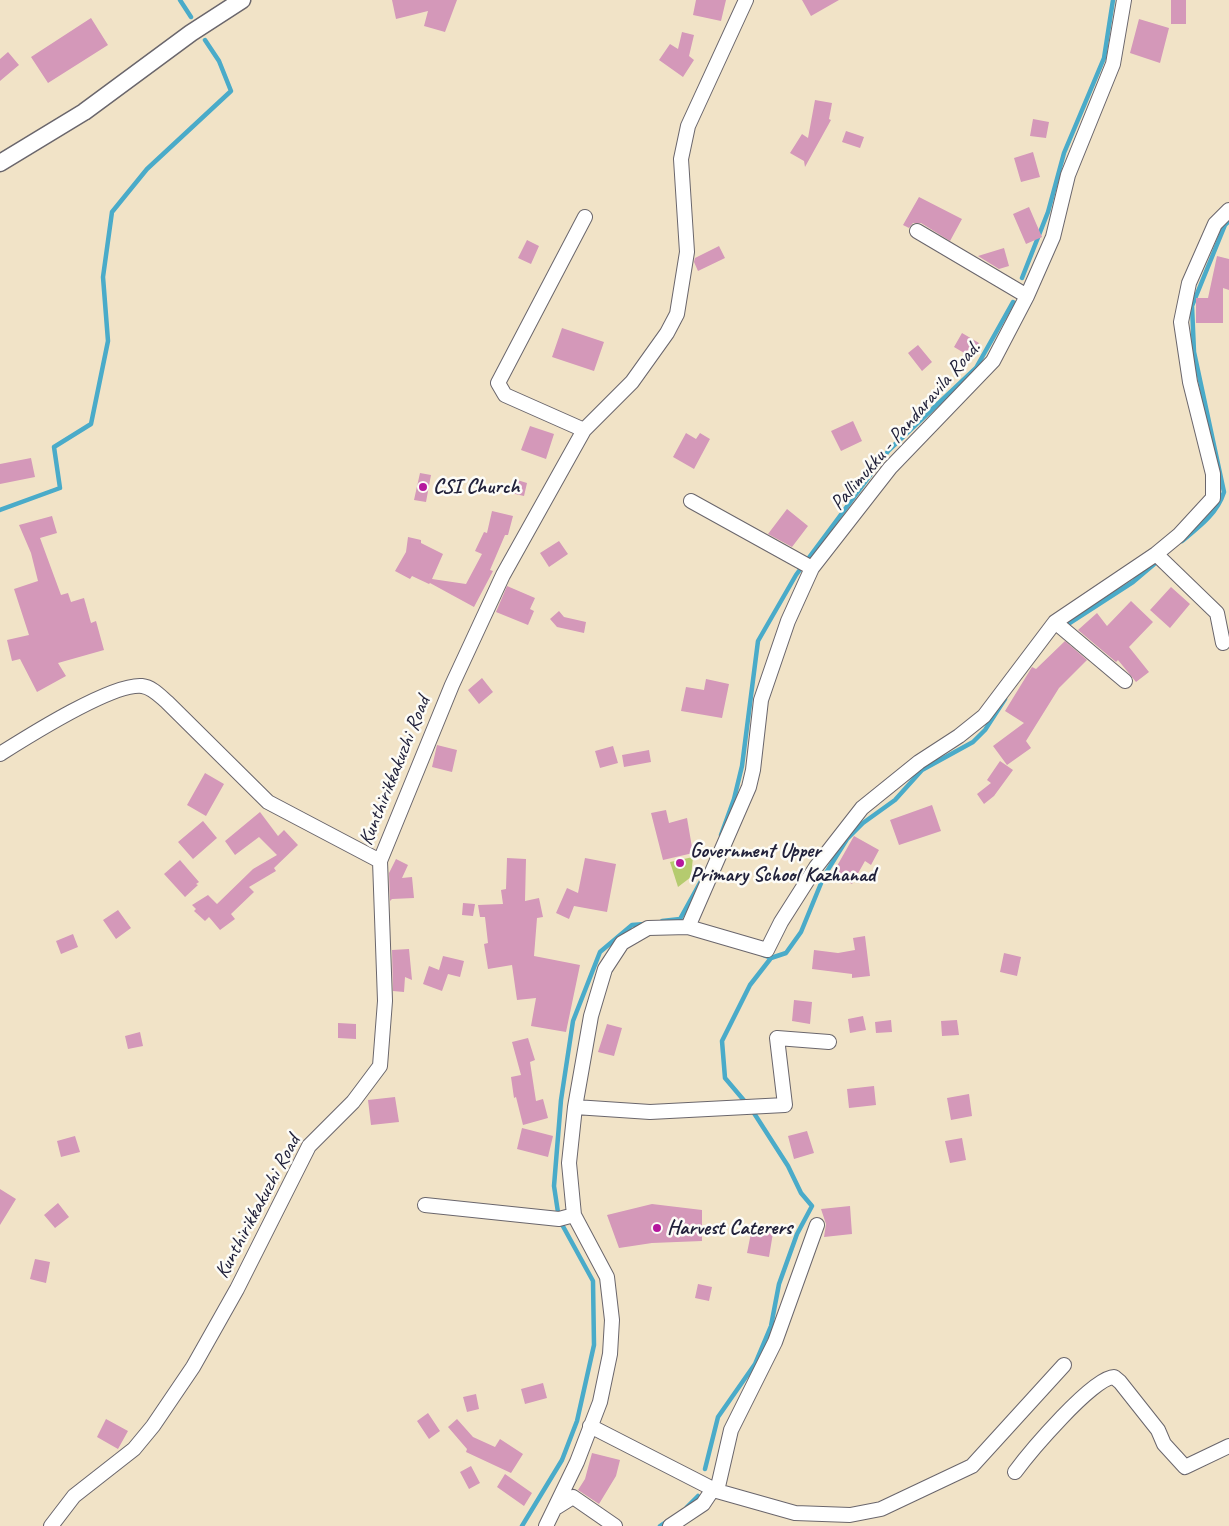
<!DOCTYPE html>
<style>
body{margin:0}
canvas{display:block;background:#f1e3c7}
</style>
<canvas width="1229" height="1526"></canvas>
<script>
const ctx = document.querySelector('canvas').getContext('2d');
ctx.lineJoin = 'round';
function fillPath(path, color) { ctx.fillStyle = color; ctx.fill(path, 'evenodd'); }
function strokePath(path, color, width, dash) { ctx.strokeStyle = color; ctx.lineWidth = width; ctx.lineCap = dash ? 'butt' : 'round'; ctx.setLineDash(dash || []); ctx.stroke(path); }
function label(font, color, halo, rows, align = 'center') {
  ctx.font = font + ' Caveat,sans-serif'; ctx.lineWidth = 5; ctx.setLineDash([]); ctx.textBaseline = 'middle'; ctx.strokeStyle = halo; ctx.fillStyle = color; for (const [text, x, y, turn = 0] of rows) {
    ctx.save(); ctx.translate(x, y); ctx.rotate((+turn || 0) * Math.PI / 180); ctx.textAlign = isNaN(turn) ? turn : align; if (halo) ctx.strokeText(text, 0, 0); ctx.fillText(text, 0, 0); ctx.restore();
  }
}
fillPath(new Path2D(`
 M693,857L691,877L678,887L670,862Z`), '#b5cb6f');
strokePath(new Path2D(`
 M180,0L191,17
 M1022,278L1048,212L1064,153L1104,58L1113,0
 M0,510L60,488L54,447L91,424L108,341L103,277L112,212L147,169L231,91L219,61L205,40
 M1182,541C1199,527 1217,514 1224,492L1194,352L1192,306L1225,225L1229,221
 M1065,626L1133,582L1159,560
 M721,835L734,799L742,766L758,641L796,575L889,450L976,368L1013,302
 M680,919L701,881
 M662,921L680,919L682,924
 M763,955L771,958L786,953L801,932L824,876L847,839L863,823L895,800L922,770L973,742L985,730L1005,699
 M747,1104L725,1078L722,1041L750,985L771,958
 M705,1469L718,1417L755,1364L771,1326L779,1284L797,1234L812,1206L801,1193L788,1166L752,1110
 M687,1507L698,1496
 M522,1526L562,1460L577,1421L594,1345L593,1281L559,1219L554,1186L561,1100L573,1021L600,952L632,925L645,924
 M660,1526L669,1520`), '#4aabc9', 4.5);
fillPath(new Path2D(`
 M392,0H457L445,32L424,26L428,11L396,19Z
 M696,0H726L721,21L693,15Z
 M802,0H839L811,16Z
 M1171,0H1186V24H1171Z
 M91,18L108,45L48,83L31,57Z
 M1139,19L1169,28L1160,63L1130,53Z
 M682,32L694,35L689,56L694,60L683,77L659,60L670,44L678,49Z
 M8,52L19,65L0,81V59Z
 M815,100L832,103L829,119L831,120L805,167L804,161L790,153L802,134L808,138Z
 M1033,119L1049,122L1046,138L1030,136Z
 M846,131L864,137L860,148L842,142Z
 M1033,152L1040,177L1021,182L1014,158Z
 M919,197L962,219L950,241L921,223H913L909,228L903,225Z
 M1029,207L1042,237L1026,244L1013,214Z
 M527,240L539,246L531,264L518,258Z
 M719,246L725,258L698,271L694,262L695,258Z
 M1004,248L1009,266L999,269L978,256Z
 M1217,256L1229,259V290L1223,288V323H1196V298H1208Z
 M562,328L604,342L594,371L552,357Z
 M962,333L979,343L971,357L954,347Z
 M918,345L932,362L922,371L908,353Z
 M853,421L862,441L841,451L831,431Z
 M530,426L554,434L546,459L521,450Z
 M686,433L696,439L700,433L710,439L694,469L673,457Z
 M31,458L35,477L0,484V464Z
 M420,473L431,475L426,502L414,500Z
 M514,479L527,483L524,496L511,493Z
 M787,509L808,526L792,547L768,534Z
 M492,511L513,516L508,535H505L490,570L493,571L474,607L430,583L429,584L412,576L410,579L395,571L406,552L408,537L421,540V543L443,554L432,579L466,584L482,554L475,551L484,532L487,533Z
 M52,516L57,533L40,538L61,595L68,593L71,602L84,598L91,623L96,621L104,650L58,663L66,676L37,692L20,659L12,661L7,640L29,635L14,589L38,581L31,553L19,525Z
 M559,541L568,554L549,567L540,553Z
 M507,586L535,598L530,609L534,611L528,625L496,612Z
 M1171,587L1190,604L1170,628L1150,610Z
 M1131,601L1153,622L1129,647L1149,672L1136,682L1118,660L1116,662L1078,630L1097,613L1107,626Z
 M559,611L564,617L586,622L584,633L557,627L550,619Z
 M1065,641L1087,660L1059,688L1026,741L1031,748L1007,765L993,746L1024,723L1005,711L1032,667L1036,669Z
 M482,678L493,692L479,704L468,690Z
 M706,679L729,684L722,718L681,711L686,687L704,690Z
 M437,745L457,750L452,772L432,767Z
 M613,746L618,763L600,768L595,751Z
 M649,750L651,762L624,767L622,755Z
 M1000,761L1013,770L994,796L984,804L977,794L991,783L987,780Z
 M205,773L224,784L206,816L187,805Z
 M932,805L941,831L899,845L890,820Z
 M666,810L669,823L687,818L693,853L663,860L651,813Z
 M260,812L278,836L284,830L298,845L274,868L276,871L249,887L254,892L231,914L235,919L220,930L209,917L205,921L194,911L196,909L192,905L208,895L217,904L253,869L277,855L259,837L235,855L225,841Z
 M203,821L217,838L193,859L178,842Z
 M854,836L879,850L871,865L865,861L852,884L833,873Z
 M507,858L526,859L525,901L539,898L543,917L537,918L534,956L580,965L566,1032L531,1026L536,998L517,1000L512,965L488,969L484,944L488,943L485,917H480L478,905L503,904L501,890L506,889Z
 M585,858L616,864L607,912L574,906L569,919L556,913L567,888L578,893Z
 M396,859L408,865L402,878L412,877L414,898L392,899L390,901L389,873Z
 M180,860L199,882L196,884L198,885L185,897L164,874Z
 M463,903L475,904L473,916L462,915Z
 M118,910L131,928L116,939L103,920Z
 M73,934L78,947L61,954L56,941Z
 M865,936L870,976L852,978V974L812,969L814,950L838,953L855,950L853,938Z
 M409,949L412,980L405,977L404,992L393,991L392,950Z
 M1004,953L1021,957L1017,976L1000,972Z
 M443,956L464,961L460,977L448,974L442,991L423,984L429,966L439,970Z
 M794,1000L812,1002L810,1024L792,1021Z
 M863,1016L866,1030L850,1033L848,1019Z
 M891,1020L892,1032L876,1033L875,1022Z
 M957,1020L959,1035L942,1036L941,1021Z
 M338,1023L356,1024V1039L338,1038Z
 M607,1024L622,1028L614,1056L598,1052Z
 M140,1032L143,1046L128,1049L125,1036Z
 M528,1038L535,1060L530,1062L536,1101L543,1099L548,1118L523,1125L516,1097L514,1098L511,1077L521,1075L512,1042Z
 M874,1086L876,1105L849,1108L847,1089Z
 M969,1094L972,1116L951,1120L947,1098Z
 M395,1097L399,1122L371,1125L368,1100Z
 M522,1128L553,1136L548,1157L517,1149Z
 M807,1131L814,1153L794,1159L788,1136Z
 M75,1136L80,1152L61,1157L57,1141Z
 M962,1138L966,1160L950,1163L945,1141Z
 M0,1189L16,1199L0,1225Z
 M58,1203L69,1217L55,1228L44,1215Z
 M652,1204L702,1210V1241L652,1243L619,1248L607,1215Z
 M850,1206L852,1234L824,1237L826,1224L821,1209Z
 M752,1228L773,1233L769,1257L747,1253Z
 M35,1259L50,1262L46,1283L30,1279Z
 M698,1284L712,1287L709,1301L695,1298Z
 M543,1383L547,1398L525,1404L521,1389Z
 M476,1394L479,1409L467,1412L463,1397Z
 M428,1413L440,1431L429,1439L417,1421Z
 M106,1419L128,1431L118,1449L97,1437Z
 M457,1419L473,1437L495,1447L500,1439L523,1454L511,1473L466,1452L467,1449L448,1427Z
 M592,1453L620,1460L616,1476L599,1504L578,1490L585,1479Z
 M471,1466L480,1483L469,1489L460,1472Z
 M505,1474L532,1493L524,1506L497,1487Z`), '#d498b9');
const minor = new Path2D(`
 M917,231L1027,296
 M584,430L505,395L498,383L585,217
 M691,501L812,568
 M1156,554L1217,613L1223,643
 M1055,622L1125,681
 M0,754C27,737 112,683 142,686C152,687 160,696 167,702L268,802L380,861
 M688,927L749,787L753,770L761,700L788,621L812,568L890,468L993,361L1027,296L1053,237L1068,175L1113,64L1124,0
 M575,1107L650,1112L785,1105L777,1038L829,1042
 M425,1205L559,1219L574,1215
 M590,1426L717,1491L795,1513L850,1515L881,1509L972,1466L1064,1365
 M1015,1472C1029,1453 1093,1377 1114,1377L1120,1382L1158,1430L1164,1444L1185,1467L1229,1446
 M717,1491L731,1430L775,1342L817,1225
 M557,1507L573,1497L615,1526
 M51,1526L74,1496L134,1449L153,1426L193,1367L237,1289L309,1146L353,1102L380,1066L385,1001L380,861L452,685L503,575L584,430L632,382L667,333L677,314L687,252L681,159L688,126L746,0
 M546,1526L577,1462L600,1402L610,1354L612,1320L607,1277L574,1215L569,1163L575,1107L591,1016L605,969L622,943L648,928L688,927L767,950L781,922L816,867L862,808L919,762L959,736L984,716L1055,622L1156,554L1179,535L1213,498V474L1190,382L1181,322L1189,283L1215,224L1229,210
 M670,1526L703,1504L713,1489`);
const tertiary = new Path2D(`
 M0,163L84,112L191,33L242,0`);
strokePath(minor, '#6a666c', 16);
strokePath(tertiary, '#6a666c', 19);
strokePath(minor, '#fff', 14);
strokePath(tertiary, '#fff', 16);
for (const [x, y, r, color] of [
 [423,487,5,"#b5179e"],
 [680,863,5,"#b5179e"],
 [657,1228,5,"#b5179e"]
]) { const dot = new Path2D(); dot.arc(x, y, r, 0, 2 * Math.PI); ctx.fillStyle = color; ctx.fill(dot); strokePath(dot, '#fdfcf7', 2); }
label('21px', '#22223b', '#fdfcf7', [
 ["Pallimukku - Pandaravila Road.",906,426,-49],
 ["Kunthirikkakuzhi Road",395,771,-68],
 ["Kunthirikkakuzhi Road",258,1207,-62]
]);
label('bold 21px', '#22223b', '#fdfcf7', [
 ["CSI Church",433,487],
 ["Government Upper",690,851],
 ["Primary School Kazhanad",690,875],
 ["Harvest Caterers",667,1228]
], 'left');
</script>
